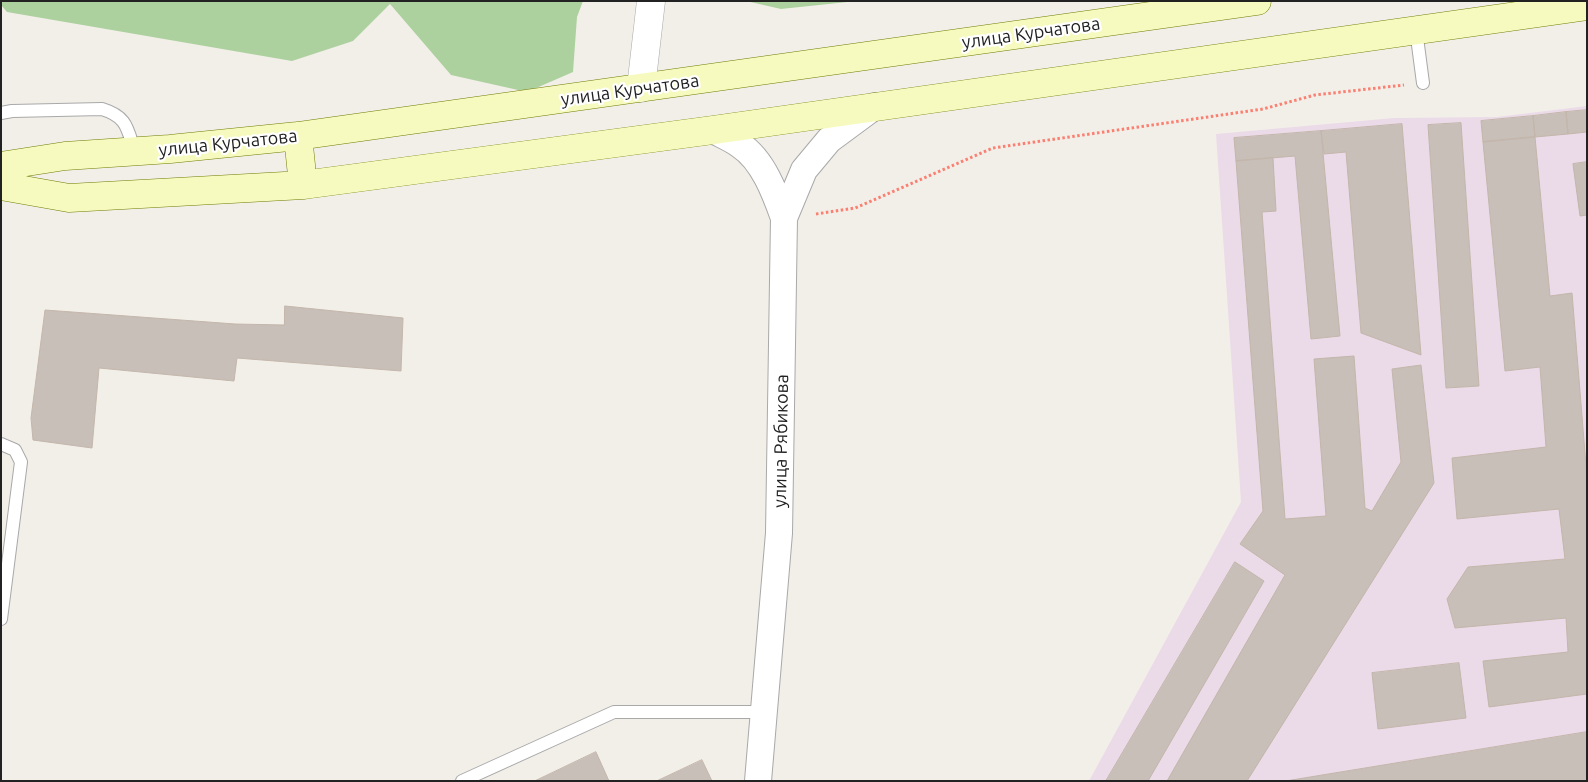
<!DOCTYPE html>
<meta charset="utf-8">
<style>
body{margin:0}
#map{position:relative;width:1588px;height:782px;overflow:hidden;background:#f2efe9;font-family:Ubuntu,sans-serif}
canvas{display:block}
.frame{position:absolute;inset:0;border:2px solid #222;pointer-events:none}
</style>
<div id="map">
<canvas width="1588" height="782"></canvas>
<div class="frame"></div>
</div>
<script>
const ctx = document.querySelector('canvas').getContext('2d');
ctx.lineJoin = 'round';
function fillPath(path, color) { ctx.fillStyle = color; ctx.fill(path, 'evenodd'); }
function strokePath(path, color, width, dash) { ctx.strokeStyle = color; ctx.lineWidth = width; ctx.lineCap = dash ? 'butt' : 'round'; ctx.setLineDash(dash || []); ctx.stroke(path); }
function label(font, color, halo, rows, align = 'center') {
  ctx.font = font + ' Ubuntu,sans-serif'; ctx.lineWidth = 4.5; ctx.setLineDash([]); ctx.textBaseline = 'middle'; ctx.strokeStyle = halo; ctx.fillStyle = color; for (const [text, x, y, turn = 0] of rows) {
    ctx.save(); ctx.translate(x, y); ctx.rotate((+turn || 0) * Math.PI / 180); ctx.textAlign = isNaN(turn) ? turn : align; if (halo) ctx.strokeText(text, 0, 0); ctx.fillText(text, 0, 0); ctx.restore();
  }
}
fillPath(new Path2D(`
 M1587,106V781H1089L1241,502L1216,134L1394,118L1497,117Z`), '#ebdbe8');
fillPath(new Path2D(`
 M1,1H583L577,17L573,72L527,92L451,75L390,4L353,41L292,61L7,12L1,5Z
 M746,1H857L781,9Z`), '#add19e');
const building = new Path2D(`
 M1587,110V132L1568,134L1566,112Z
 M1566,112L1568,134L1535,137L1533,116Z
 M1533,116L1535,137L1483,142L1481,121Z
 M1461,123L1479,386L1446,388L1428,125Z
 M1402,124L1421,355L1361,333L1346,152L1324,154L1321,131Z
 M1321,131L1340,336L1311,339L1295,156L1236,161L1234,138Z
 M1535,137L1550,296L1572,293L1587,478V694L1489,707L1483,661L1568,652L1566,618L1455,628L1447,599L1468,567L1565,559L1559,509L1457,519L1452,458L1546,447L1540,367L1505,371L1483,142Z
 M1273,158L1276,211L1262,212L1285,519L1326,516L1314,359L1354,356L1365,508L1372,511L1401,462L1392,369L1421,365L1434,483L1247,781H1167L1285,575L1240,544L1263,511L1236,161Z
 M1587,162V215L1580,216L1573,164Z
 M285,306L403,318L401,371L237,358L234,381L99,368L92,448L33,440L31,418L45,310L235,324L284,325Z
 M1235,562L1264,581L1148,781H1106Z
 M1459,663L1466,718L1378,729L1372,673Z
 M1587,732V781H1286Z
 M596,752L609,781H535Z
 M702,760L712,781H657Z`);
fillPath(building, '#c7bfb8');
strokePath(building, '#c4b6ab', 1);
const service = new Path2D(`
 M1416,30L1423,83
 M1,113L12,111L102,109C128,117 127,129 135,152
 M1,444L15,450L21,462L1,619
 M462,781L614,712H764`);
const minor = new Path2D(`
 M713,130C722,135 732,139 740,145C763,160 775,193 784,218L779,533L758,781
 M784,218L804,170L829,140L875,106`);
const tertiary = new Path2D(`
 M641,88L651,1`);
const secondary = new Path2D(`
 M298,136L303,185
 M1,166L65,156L170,149L298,136L1257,1
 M1,186L69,198L303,185L713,130L1587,6`);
strokePath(service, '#a9a9a9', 14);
strokePath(minor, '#a9a9a9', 28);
strokePath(tertiary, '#a9a9a9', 29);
strokePath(secondary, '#707d05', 29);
strokePath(new Path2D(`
 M816,214L855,208L993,148L1263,109L1315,95L1404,85`), '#fa8072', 3, [2.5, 2.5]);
strokePath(service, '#fff', 12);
strokePath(minor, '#fff', 26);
strokePath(tertiary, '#fff', 28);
strokePath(secondary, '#f7fabf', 28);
label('18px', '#222', '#fff', [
 ["улица Курчатова",1031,33,-8],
 ["улица Курчатова",630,90,-8],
 ["улица Курчатова",228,143,-6],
 ["улица Рябикова",781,441,-89]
]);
</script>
